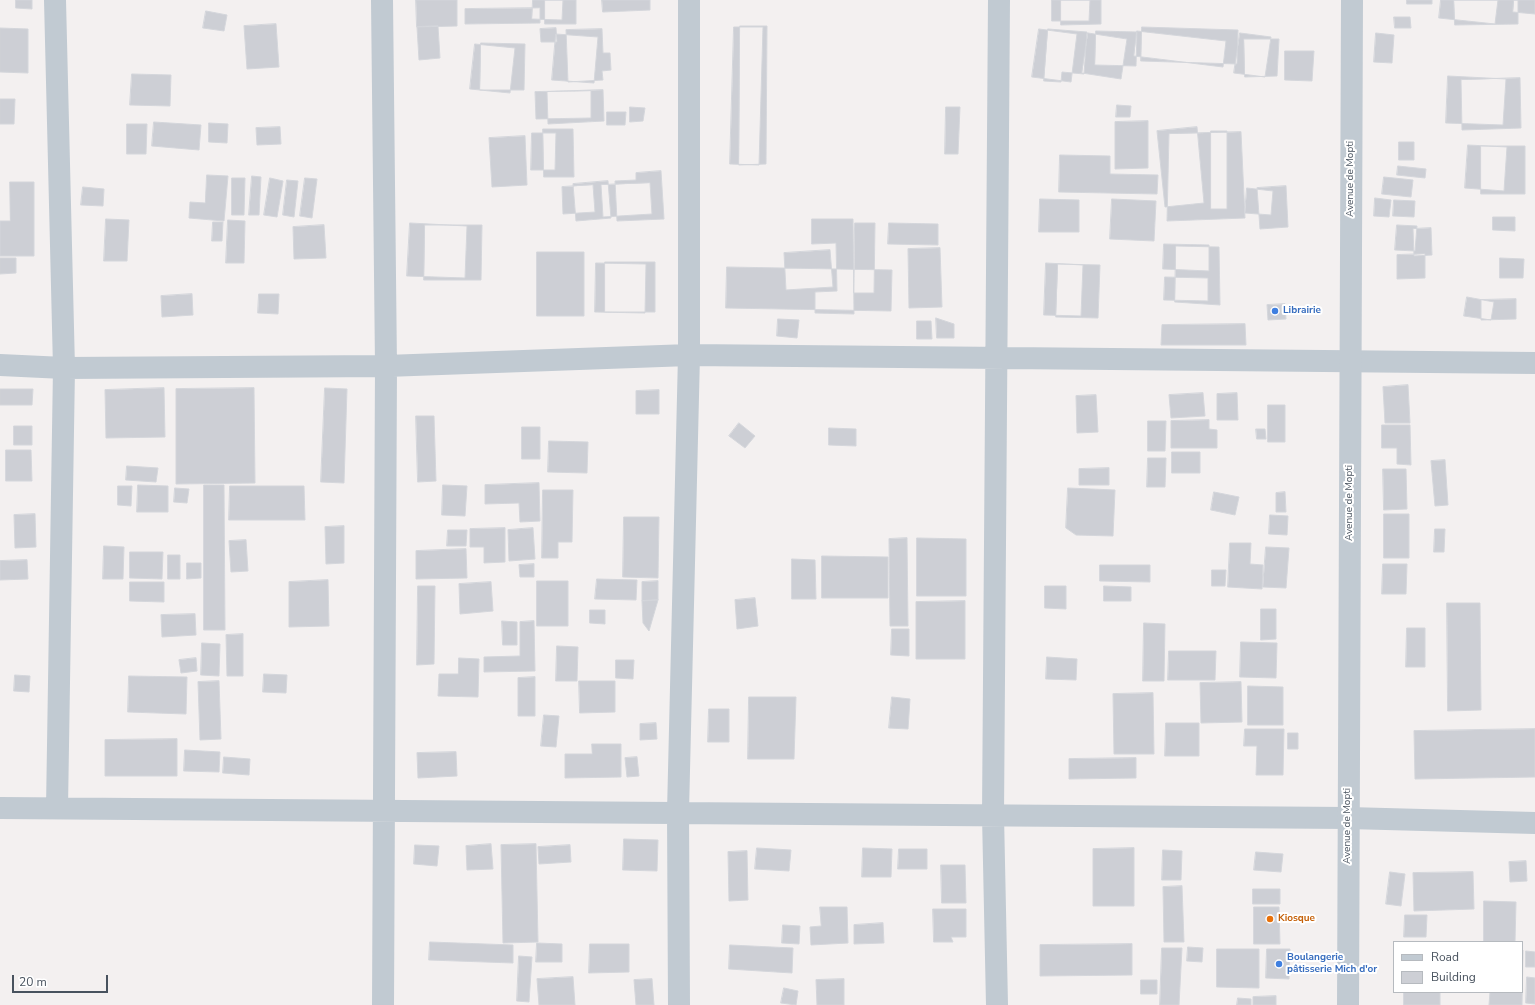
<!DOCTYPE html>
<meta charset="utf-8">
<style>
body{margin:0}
#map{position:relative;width:1535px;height:1005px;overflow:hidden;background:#f3f0f0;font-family:"Nunito Sans",sans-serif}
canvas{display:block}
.legend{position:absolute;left:1393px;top:941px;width:130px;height:52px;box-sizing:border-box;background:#fff;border:1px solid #b6babf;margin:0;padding:5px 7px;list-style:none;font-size:12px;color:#48525e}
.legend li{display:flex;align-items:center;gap:8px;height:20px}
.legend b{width:20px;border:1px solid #b6babf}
.scale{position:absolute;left:12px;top:975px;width:96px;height:18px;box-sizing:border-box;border:2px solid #48525e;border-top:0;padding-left:5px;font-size:12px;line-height:14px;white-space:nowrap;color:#48525e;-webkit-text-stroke:3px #fff;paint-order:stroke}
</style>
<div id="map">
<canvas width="1535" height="1005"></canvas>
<ul class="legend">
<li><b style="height:5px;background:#c1cad2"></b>Road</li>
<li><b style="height:11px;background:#cdcfd5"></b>Building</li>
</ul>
<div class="scale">20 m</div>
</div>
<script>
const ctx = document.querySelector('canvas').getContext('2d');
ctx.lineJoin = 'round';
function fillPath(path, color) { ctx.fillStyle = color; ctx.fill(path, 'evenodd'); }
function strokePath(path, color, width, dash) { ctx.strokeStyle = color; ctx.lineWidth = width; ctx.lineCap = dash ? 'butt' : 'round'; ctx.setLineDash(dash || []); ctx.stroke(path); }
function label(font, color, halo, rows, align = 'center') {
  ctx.font = font + ' "Nunito Sans",sans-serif'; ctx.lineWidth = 4; ctx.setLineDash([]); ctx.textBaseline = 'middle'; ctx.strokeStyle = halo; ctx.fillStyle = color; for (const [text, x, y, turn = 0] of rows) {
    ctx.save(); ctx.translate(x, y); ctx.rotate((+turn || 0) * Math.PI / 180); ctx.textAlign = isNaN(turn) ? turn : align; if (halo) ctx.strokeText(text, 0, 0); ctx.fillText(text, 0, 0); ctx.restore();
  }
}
const building = new Path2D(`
 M16,0H32V9L16,8Z
 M416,0H457V26L417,27Z
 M533,0H563L562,20L532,19Z
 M545,0H576V24H545Z
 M602,0H650V10L603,12Z
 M1052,0H1090L1089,21H1052Z
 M1061,0H1101V24L1061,25Z
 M1407,0H1432V4H1407Z
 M1441,0H1498L1495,24L1439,18Z
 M1454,0H1518V24L1455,25Z
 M1514,0H1535V14L1513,12Z
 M540,8V23L465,24V9Z
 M206,11L227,15L224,31L203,28Z
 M1394,17H1410L1411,28H1395Z
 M276,24L279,67L247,69L244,26Z
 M438,26L440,58L419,60L417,27Z
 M740,26H767L766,164L739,165Z
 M734,27H763L759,165L730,164Z
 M1142,27L1238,30L1237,64L1141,61Z
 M0,28L28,29V73L0,72Z
 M556,28L557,42H541L540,29Z
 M602,29L603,53H610L611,70L602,71L603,80L568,82L566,30Z
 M1039,29L1077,34L1071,82L1032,77Z
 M1048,29L1087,32L1084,74L1062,72L1061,82L1044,81Z
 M1096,31L1137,32L1136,66L1095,65Z
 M1137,31L1226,41L1223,67L1134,56Z
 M1088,33L1127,39L1121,79L1082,73Z
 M1240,33L1271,37L1265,77L1234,73Z
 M1376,33L1394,35L1392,63L1374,62Z
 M556,34L598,37L594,83L552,80Z
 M1244,39H1279L1277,76L1245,77Z
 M481,43L525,44L524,90H480Z
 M475,44L515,48L510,93L470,89Z
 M1285,51H1314L1312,81L1285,80Z
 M132,74L171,75L170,106L130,105Z
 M1448,76L1506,79L1503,125L1446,123Z
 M1520,78L1521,128L1462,130L1461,80Z
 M603,90L604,121L548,124L547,92Z
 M591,91V118L536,119L535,92Z
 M0,99H15L14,124H0Z
 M1117,105L1131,106L1130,117H1116Z
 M630,107L645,108L643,121L630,122Z
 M946,107H960L958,154H945Z
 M607,112H626L625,125H607Z
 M1148,121V168L1115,169V122Z
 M154,122L201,125L199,150L152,146Z
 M209,123L228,124L227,143L209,142Z
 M127,124H147L146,154H127Z
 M280,127L281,144L257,145L256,128Z
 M1197,127L1204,203L1165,207L1157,131Z
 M543,129H573L574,177H544Z
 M1211,131H1227V209H1211Z
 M1241,132L1245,218L1167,221L1169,134Z
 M532,133H556L555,170H531Z
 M525,136L527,185L492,187L489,138Z
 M1399,142H1414V160H1399Z
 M1468,145L1507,147L1504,191L1465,188Z
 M1481,146H1525V194H1481Z
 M1060,155L1110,156V174L1158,175L1157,194L1059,192Z
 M1398,166L1426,169L1425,178L1397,175Z
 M661,171L664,219L617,221L615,181L636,180V173Z
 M207,175L228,176L224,221L189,218L190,202L205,203Z
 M252,176L261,177L259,215H249Z
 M1384,177L1413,180L1411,197L1382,194Z
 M232,178H245L244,215H232Z
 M270,178L283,181L277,217L264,215Z
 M305,178L317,179L312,218L300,216Z
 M287,180L298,181L294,217L283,215Z
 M608,181L611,218L576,221L573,184Z
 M10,182H34V256H0V221H10Z
 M650,183L652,214L603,217L601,185Z
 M593,185L595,212L563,214L562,187Z
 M1286,186L1288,227L1260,229L1257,188Z
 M83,187L104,189L103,206L81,205Z
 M1247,188L1273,191L1271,215L1245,213Z
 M1375,198L1391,200L1389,217L1374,216Z
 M1040,199L1079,200V232H1039Z
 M1112,199L1156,201L1154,241L1110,239Z
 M1394,200L1415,201L1414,217L1393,216Z
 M1493,217H1515V231L1493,230Z
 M106,219L129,220L127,261H104Z
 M812,219H853L854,314L815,313V292L837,291L836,243L812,244Z
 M228,220L245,221L244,263H226Z
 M213,222H223L222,241H212Z
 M410,223L467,226L465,278L407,276Z
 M855,223H875L874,293H854Z
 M889,223L938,224V245L888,244Z
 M324,225L326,258L294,259L293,227Z
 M425,225H482L481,280H424Z
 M1397,225L1417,226L1415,251L1395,250Z
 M1431,228L1432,255L1414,256L1413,229Z
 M1164,244L1209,245V271L1163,269Z
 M1176,246L1219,247L1220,305L1175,302Z
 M940,248L942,307L909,308L908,249Z
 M830,250L833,287L786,290L784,253Z
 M537,252H584V316H537Z
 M1425,254V278L1397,279V255Z
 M0,258H16V273L0,274Z
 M1500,258L1524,259L1523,278H1500Z
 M605,262H655V312H605Z
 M596,263L646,264L645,313L595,312Z
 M1046,263L1083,265L1081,316L1044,315Z
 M1058,264L1100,265L1098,318L1056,317Z
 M727,267L892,270L891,311L726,308Z
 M1165,277L1208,278V301L1164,300Z
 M192,294L193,315L162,317L161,296Z
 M259,294H279L278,314L258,313Z
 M1467,297L1494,302L1491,320L1464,316Z
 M1516,299V319L1481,320V300Z
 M1285,304L1286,319L1268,320L1267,305Z
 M936,318L954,324V338H937Z
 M778,319L799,320L797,338L777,336Z
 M917,321H931L932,339H917Z
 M1245,324L1246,345H1161L1162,325Z
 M1408,385L1410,423H1385L1383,387Z
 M164,388L165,437L106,438L105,390Z
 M254,388L255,483L176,484V389Z
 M325,388L347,389L344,483L321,482Z
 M0,389H33L32,405H0Z
 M659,390V414H636V391Z
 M1203,393L1205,416L1171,418L1169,395Z
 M1237,393L1238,420H1217V394Z
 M1096,395L1098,432L1077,433L1076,396Z
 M1268,405H1285V442H1268Z
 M416,416H434L436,481L418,482Z
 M1209,420V429L1217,430V448H1171V421Z
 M1148,421H1166L1165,451H1148Z
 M739,423L755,436L745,448L729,436Z
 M1382,425H1410L1411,465L1397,464V448H1382Z
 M14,426H32V445H14Z
 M522,427H540V459H522Z
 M829,428L856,429V446L829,445Z
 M1256,429H1265L1266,439H1257Z
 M549,441L588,442L587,473L548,472Z
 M6,450H31L32,481H6Z
 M1172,452H1200V473H1172Z
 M1148,458H1166L1165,487H1147Z
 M1445,460L1448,505L1435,506L1431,461Z
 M127,466L158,468L156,482L126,480Z
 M1109,468V485H1079V469Z
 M1383,469H1406L1407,509L1384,510Z
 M539,483L540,521L520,522L519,503L485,504V485Z
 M138,485L168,486V512H137Z
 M204,485H224L225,630H204Z
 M443,485L467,486L465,516L442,515Z
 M118,486H132L131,506L118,505Z
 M230,486H304L305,520H229Z
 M175,488L189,489L187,503L174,502Z
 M1068,488L1115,490L1113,536L1076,535L1066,528Z
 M543,490H573L572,542H558V558H542Z
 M1214,492L1239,497L1235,515L1211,510Z
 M1285,492L1286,512H1276V493Z
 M35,514L36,547L15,548L14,515Z
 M1384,514H1409V558H1384Z
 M1270,515L1288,516L1287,535L1269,534Z
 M624,517H659L658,578L623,577Z
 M344,526V563L326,564L325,527Z
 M505,528V562L484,563V547H470V529Z
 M533,528L535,559L509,561L508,530Z
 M1435,529H1445L1444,552H1434Z
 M448,530H467L466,546H447Z
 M907,538L908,626H890L889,539Z
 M917,538L966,539V596H917Z
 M246,540L248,571L231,572L229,541Z
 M1230,543H1251L1250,564L1263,565L1262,589L1228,587Z
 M104,546L124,547L123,579H103Z
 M1266,547L1289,548L1286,588L1263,587Z
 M466,549L467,578L416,579V551Z
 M130,552H163L162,579L130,578Z
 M168,555H180V579H168Z
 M822,556L888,557V598H822Z
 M792,559L815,560L816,599H792Z
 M27,560L28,579L0,580V561Z
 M187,563H201V578L187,579Z
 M534,564V577H520L519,565Z
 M1383,564H1407L1406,594H1382Z
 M1100,565H1150V582L1100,581Z
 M1212,570H1226L1225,586H1212Z
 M597,579L637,580L636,600L595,599Z
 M328,580L329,626L289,627V582Z
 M537,581H568V626H537Z
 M658,581V600L642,601V582Z
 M130,582H164V602L130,601Z
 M491,582L493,611L460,614L459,584Z
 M418,586H435L434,664L417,665Z
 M1045,586H1066V609L1045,608Z
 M1104,586L1131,587V601H1104Z
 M755,598L758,626L737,629L735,600Z
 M658,600L649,631L643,623L642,601Z
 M965,601V659H916V602Z
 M1447,603H1480L1481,710L1448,711Z
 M1261,609H1276V639L1261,640Z
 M590,610H605V624L590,623Z
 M195,614L196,635L162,637L161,615Z
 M502,621L517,622V645H503Z
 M534,621L535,671L484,672V657L520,656V622Z
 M1144,623L1165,624L1164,681H1143Z
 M1407,628H1425V667H1406Z
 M892,629H909V656L891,655Z
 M243,634V676H227L226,635Z
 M1241,642L1277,643L1276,678L1240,677Z
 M202,643L220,644L219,676L201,675Z
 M557,646L578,647L577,681H556Z
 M1169,651H1216L1215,680H1168Z
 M1047,657L1077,659L1076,680L1046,679Z
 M196,658L197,671L181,673L179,660Z
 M459,658L479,659L478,697L438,696L439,674H458Z
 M616,660H634L633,679L616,678Z
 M264,674L287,675L286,693L263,692Z
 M15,675L30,676L29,692L14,691Z
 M129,676L187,677L186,714L128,712Z
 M535,677V716H518V678Z
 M219,681L221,739L200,740L198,682Z
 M579,681H615V712L580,713Z
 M1241,682L1242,722L1201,723L1200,683Z
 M1248,686L1283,687V725H1248Z
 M1153,693L1154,754H1114L1113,694Z
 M749,697H796L794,759H748Z
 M892,697L910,699L908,729L889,728Z
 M709,709H729V742H708Z
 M544,715L559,716L556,747L541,746Z
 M656,723L657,739L640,740V724Z
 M1166,723H1199V756H1165Z
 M1245,729H1284L1283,775H1256L1257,746H1244Z
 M1535,729V777L1415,779L1414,731Z
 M1288,733H1298V749H1288Z
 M177,739V776H105V740Z
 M592,744H621V777L565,778V754H592Z
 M185,750L220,752L219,772L184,771Z
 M456,752L457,776L418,778L417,753Z
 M224,757L250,759L249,775L223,773Z
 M637,757L639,776L627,777L625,758Z
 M1136,758V778L1069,779V759Z
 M624,839L658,840L657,871L623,870Z
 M491,844L493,869L467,870L466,846Z
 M536,844L538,942L503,943L501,845Z
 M415,845L439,846L437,866L414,864Z
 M570,845L571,862L539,864L538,847Z
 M757,848L791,850L789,871L755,869Z
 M863,848L892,849L891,877H862Z
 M1134,848V906H1093V849Z
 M899,849H927V869H898Z
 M1163,850L1182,851L1181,880H1162Z
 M747,851L748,900L729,901L728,852Z
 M1256,852L1283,854L1281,872L1254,870Z
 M1526,861L1527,881L1510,882L1509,862Z
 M941,865H965L966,903H942Z
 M1390,872L1405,874L1401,906L1386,904Z
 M1473,872L1474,909L1414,911L1413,873Z
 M1182,886L1184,942H1164L1163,887Z
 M1253,889H1280V904H1253Z
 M1484,901L1516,902L1515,942H1484Z
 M820,907H847L848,943L811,945L810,927L821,926Z
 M1254,907H1279L1280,944H1254Z
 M933,909H966V937H951L953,942H934Z
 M1405,915H1427L1426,937H1404Z
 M883,923L884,943L854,944V925Z
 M783,925L800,926L799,944L782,943Z
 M430,942L513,945V963L429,960Z
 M537,943L562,944V962H536Z
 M590,944H629V972L589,973Z
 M1132,944V975L1040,976V945Z
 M730,945L793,948L792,973L729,969Z
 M1188,947L1203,948L1202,962L1187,961Z
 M1162,948H1182L1179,1005H1160Z
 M1217,949H1259V988L1217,987Z
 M1267,949H1290L1289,979L1266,978Z
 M1522,950H1523L1522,1005H1489L1490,992H1522Z
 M1526,951L1535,952V967H1526Z
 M519,956L532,957L529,1002L517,1001Z
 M573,977L575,1005H539L537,979Z
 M1527,977L1535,978V1004L1526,1003Z
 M652,979L654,1005H636L634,980Z
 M844,979V1005H817L816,980Z
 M1141,980H1157V994H1141Z
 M784,988L798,991L796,1005L781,1003Z
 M1404,992H1440V1005H1404Z
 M1276,996V1005H1253V997Z
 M1238,998L1251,999V1005H1237Z`);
fillPath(building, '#cdcfd5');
strokePath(building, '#d4d6db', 1);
strokePath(new Path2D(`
 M55,0L64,368L57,808
 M382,0L386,366L383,1005
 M0,365L64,368L386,366L689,355L1535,363
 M0,808L1348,818L1535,823
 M679,1005L678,812L689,355V0
 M997,1005L993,815L999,0`), '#c1cad2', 22);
strokePath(new Path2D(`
 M1348,1005L1352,0`), '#c1cad2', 22);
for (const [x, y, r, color] of [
 [1275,311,4,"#3f7fe0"],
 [1270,919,4,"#e8710a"],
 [1279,964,4,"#3f7fe0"]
]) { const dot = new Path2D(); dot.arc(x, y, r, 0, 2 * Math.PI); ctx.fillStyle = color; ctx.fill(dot); strokePath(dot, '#fff', 1.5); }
label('10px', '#48525e', '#fff', [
 ["Avenue de Mopti",1351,179,-90],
 ["Avenue de Mopti",1350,503,-90],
 ["Avenue de Mopti",1348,826,-90]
]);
label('bold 10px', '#366cbe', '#fff', [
 ["Librairie",1283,311],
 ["Boulangerie",1287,958],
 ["pâtisserie Mich d'or",1287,970]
], 'left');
label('bold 10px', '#c56008', '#fff', [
 ["Kiosque",1278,919]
], 'left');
</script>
